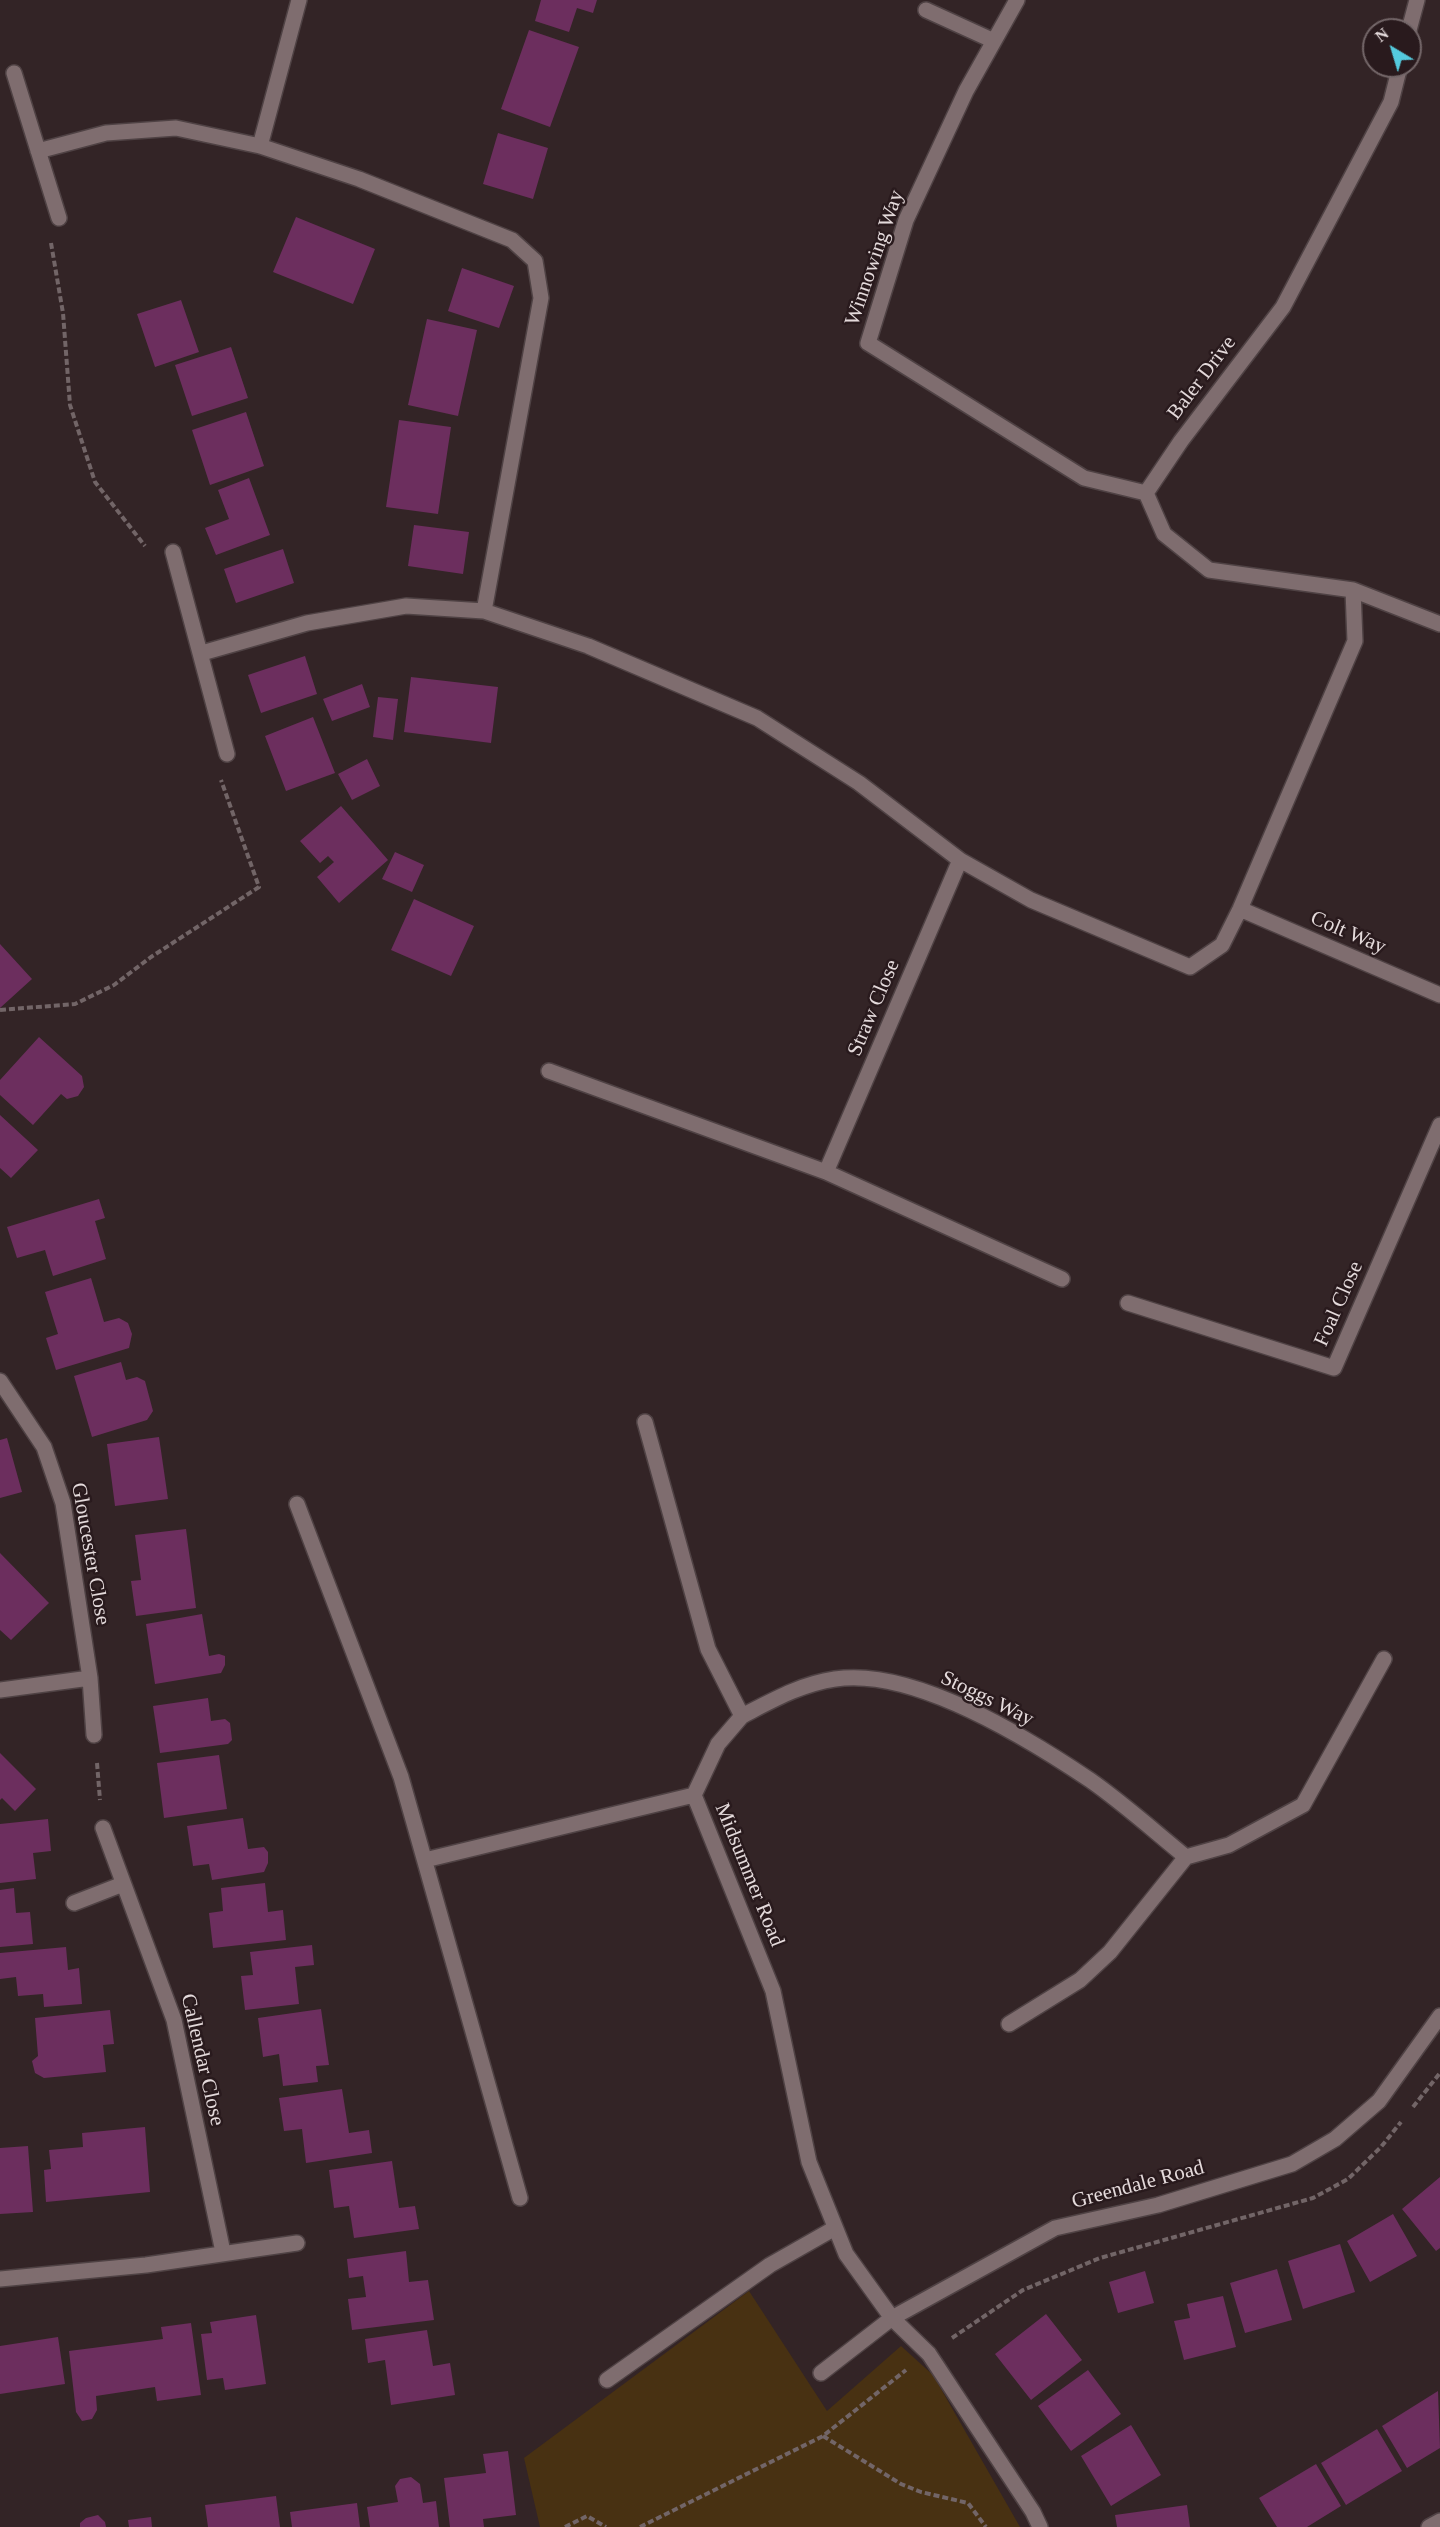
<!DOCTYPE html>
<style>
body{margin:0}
#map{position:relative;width:1440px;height:2527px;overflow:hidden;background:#332426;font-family:Georgia,serif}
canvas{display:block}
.north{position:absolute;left:1362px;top:18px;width:60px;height:60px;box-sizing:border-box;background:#291a1d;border:2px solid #746769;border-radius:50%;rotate:322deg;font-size:16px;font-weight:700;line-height:24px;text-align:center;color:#e4dadb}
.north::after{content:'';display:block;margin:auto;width:21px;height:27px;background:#54cadd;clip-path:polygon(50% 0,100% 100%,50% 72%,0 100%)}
</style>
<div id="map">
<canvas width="1440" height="2527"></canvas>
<div class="north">N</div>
</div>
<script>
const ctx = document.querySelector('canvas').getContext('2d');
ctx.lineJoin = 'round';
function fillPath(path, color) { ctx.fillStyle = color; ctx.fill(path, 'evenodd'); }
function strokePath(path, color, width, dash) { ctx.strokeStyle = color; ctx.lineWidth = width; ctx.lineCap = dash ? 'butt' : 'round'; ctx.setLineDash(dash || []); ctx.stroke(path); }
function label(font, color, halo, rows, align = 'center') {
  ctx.font = font + ' Georgia,serif'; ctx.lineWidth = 5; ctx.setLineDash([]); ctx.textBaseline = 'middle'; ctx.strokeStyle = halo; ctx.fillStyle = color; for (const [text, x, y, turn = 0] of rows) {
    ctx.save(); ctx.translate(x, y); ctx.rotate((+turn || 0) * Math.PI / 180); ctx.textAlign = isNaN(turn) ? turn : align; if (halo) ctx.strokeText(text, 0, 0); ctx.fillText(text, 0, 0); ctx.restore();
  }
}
fillPath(new Path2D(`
 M749,2291L827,2411L901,2346L933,2375L1020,2527H540L524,2458Z`), '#483112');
fillPath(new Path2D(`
 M541,0H597L593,13L577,8L569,32L535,21Z
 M529,30L579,47L550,127L501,109Z
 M498,133L548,148L533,199L483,184Z
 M296,217L375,249L353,304L273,272Z
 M462,268L514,286L499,328L448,311Z
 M181,300L199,352L155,367L137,314Z
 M427,319L477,330L458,416L408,405Z
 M231,347L248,398L192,416L175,365Z
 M246,412L264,466L210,485L192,430Z
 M399,420L451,427L438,514L386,507Z
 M249,478L270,535L216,555L205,528L229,519L218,490Z
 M414,525L469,532L463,574L408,566Z
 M283,549L294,583L236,603L224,569Z
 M305,656L317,694L261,713L248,675Z
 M411,677L498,687L491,743L404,732Z
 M362,684L370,707L332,721L323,699Z
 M378,697L398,699L393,740L373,737Z
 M313,717L335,773L286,791L265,736Z
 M367,759L380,786L352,800L338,774Z
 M341,806L388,860L339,903L317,877L334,862L328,856L320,863L300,841Z
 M395,852L424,865L412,892L382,879Z
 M414,899L474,926L451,976L391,950Z
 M0,944L32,979L0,1008Z
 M39,1037L82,1076L84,1087L78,1096L67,1099L61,1094L33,1125L0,1095V1080Z
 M0,1115L38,1150L11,1178L0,1168Z
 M99,1199L105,1218L95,1221L106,1259L53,1276L45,1250L17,1258L7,1227Z
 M91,1278L104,1322L119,1318L128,1323L132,1334L129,1348L56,1370L46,1338L58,1334L45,1292Z
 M121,1362L126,1380L137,1377L145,1381L153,1411L147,1420L92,1437L74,1376Z
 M159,1437L168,1499L115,1506L107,1444Z
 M7,1438L22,1492L0,1498V1440Z
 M186,1529L196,1608L136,1616L131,1581L141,1580L135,1535Z
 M0,1553L49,1603L11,1640L0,1630Z
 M202,1614L209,1656L219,1654L225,1656V1665L221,1673L155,1684L146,1624Z
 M208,1698L211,1721L225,1719L230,1723L232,1740L228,1744L160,1753L153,1706Z
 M0,1753L36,1789L15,1811L2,1798L0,1800Z
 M219,1755L227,1809L164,1818L157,1763Z
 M243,1818L248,1849L264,1847L268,1852V1863L264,1872L212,1880L209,1864L193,1866L187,1826Z
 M48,1819L51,1851L33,1853L36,1879L0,1883V1824Z
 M265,1883L268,1912L283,1910L286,1940L213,1948L209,1913L223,1911L221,1888Z
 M14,1888L16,1913L30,1912L33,1944L0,1947V1890Z
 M312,1945L314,1965L295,1967L299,2004L245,2010L241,1976L253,1975L250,1952Z
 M66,1947L68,1970L79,1968L82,2004L44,2007L43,1994L18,1996L16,1977L0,1979V1953Z
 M321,2009L329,2065L316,2066L318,2082L283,2086L279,2054L263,2057L258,2018Z
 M110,2010L114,2044L103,2045L106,2072L44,2078L35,2073L32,2061L38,2056L35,2018Z
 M342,2089L349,2133L369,2130L372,2153L306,2163L302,2129L284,2131L279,2098Z
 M145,2127L150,2192L46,2202L44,2170L51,2169L49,2150L83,2147L82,2133Z
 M28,2146L33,2212L0,2214V2148Z
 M392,2161L399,2208L415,2206L419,2229L354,2238L349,2206L334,2208L329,2170Z
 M1440,2177V2248L1436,2251L1402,2209Z
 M1393,2214L1417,2256L1370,2282L1347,2241Z
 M1340,2244L1355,2292L1303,2309L1288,2261Z
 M406,2251L409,2282L428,2280L434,2320L352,2330L348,2299L366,2297L363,2276L349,2278L347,2259Z
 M1277,2269L1292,2320L1245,2333L1230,2283Z
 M1145,2271L1154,2303L1118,2313L1109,2282Z
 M1223,2296L1236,2347L1184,2360L1174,2321L1190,2318L1187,2304Z
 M1046,2314L1082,2360L1031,2400L995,2354Z
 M256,2315L266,2384L225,2390L223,2378L207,2380L201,2334L212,2333L210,2322Z
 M191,2323L201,2395L157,2401L155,2387L96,2396L97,2410L92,2419L82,2421L76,2412L69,2351L163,2339L161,2327Z
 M427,2330L433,2366L450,2363L455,2395L391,2405L385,2360L368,2363L365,2339Z
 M58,2337L65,2384L0,2394V2346Z
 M1088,2370L1121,2414L1071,2451L1038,2406Z
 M1438,2391L1440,2448L1407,2468L1382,2426Z
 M1131,2425L1161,2475L1111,2506L1081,2456Z
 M1377,2429L1402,2471L1346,2505L1321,2463Z
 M508,2451L516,2515L483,2519L484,2527H450L444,2478L486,2473L483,2454Z
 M1316,2464L1341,2506L1307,2527H1277L1259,2498Z
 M411,2477L420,2484L423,2503L436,2501L439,2527H370L367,2507L398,2502L395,2486L400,2479Z
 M276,2496L280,2527H208L205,2505Z
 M357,2503L360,2527H292L290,2512Z
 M1187,2505L1190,2527H1117L1115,2515Z
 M98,2515L105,2522L106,2527H80V2523L86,2518Z
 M151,2517L152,2527H129L128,2520Z`), '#6c2e5e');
const minor = new Path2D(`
 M1017,0L966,91L906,220L868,343L1084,478L1146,493
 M926,10L994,41
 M1409,30L1417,0
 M1400,66L1391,102L1283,307L1181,441L1146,493L1164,534L1209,570L1353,590L1440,624
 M14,73L59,218
 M260,146L299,0
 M38,151L106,133L176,128L260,146L359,179L512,240L535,261L541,298L484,611
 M173,552L227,754
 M202,653L307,623L406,606L484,611L588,646L757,718L859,783L960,860L1031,900L1190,967L1222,945L1240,909L1355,641L1353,590
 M960,860L826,1172L1062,1279
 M1240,909L1440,995
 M549,1071L826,1172
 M1128,1303L1334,1368L1440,1125
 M0,1381L44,1447L63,1503L90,1678L94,1735
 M645,1422L708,1649L742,1716L718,1744L694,1795L773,1991L809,2162L846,2254L892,2318L929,2354L1033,2512L1040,2527
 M297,1504L401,1777L520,2198
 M0,1690L90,1678
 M742,1716C773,1700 801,1684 835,1679C913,1667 1026,1737 1090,1780C1123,1803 1154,1831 1186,1857
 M103,1828L174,2020L223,2252
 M425,1860L694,1795
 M74,1903L123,1884
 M1009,2024L1080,1980L1110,1952L1186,1857L1229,1845L1303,1805L1384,1659
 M0,2279L146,2265L297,2243
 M821,2373L892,2318L1055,2228L1158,2205L1292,2164L1335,2139L1379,2101L1440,2016
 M607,2380L770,2265L835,2228
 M1429,2527L1440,2521`);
strokePath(minor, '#4f4244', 18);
strokePath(new Path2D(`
 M51,243L63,313L70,405L95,482L145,546
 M0,1010L75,1004L114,985L151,957L259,887L221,780
 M97,1763L100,1800
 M1413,2107L1440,2073
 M952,2338L1023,2290L1100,2258L1313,2198L1348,2179L1381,2147L1401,2122
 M823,2436L901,2484L921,2492L968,2503L986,2527
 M565,2527L587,2516L606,2527
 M640,2527L823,2436L906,2370`), '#726567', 4, [6, 3]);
strokePath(minor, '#7f6d6f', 15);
label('21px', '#e4dadb', '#291a1d', [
 ["Winnowing Way",875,258,-71],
 ["Baler Drive",1202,378,-53],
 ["Colt Way",1348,933,23],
 ["Straw Close",874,1008,-67],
 ["Foal Close",1339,1304,-66],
 ["Gloucester Close",90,1554,80],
 ["Stoggs Way",987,1699,26],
 ["Midsummer Road",749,1875,68],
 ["Callendar Close",202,2060,77],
 ["Greendale Road",1138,2185,-15]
]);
</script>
